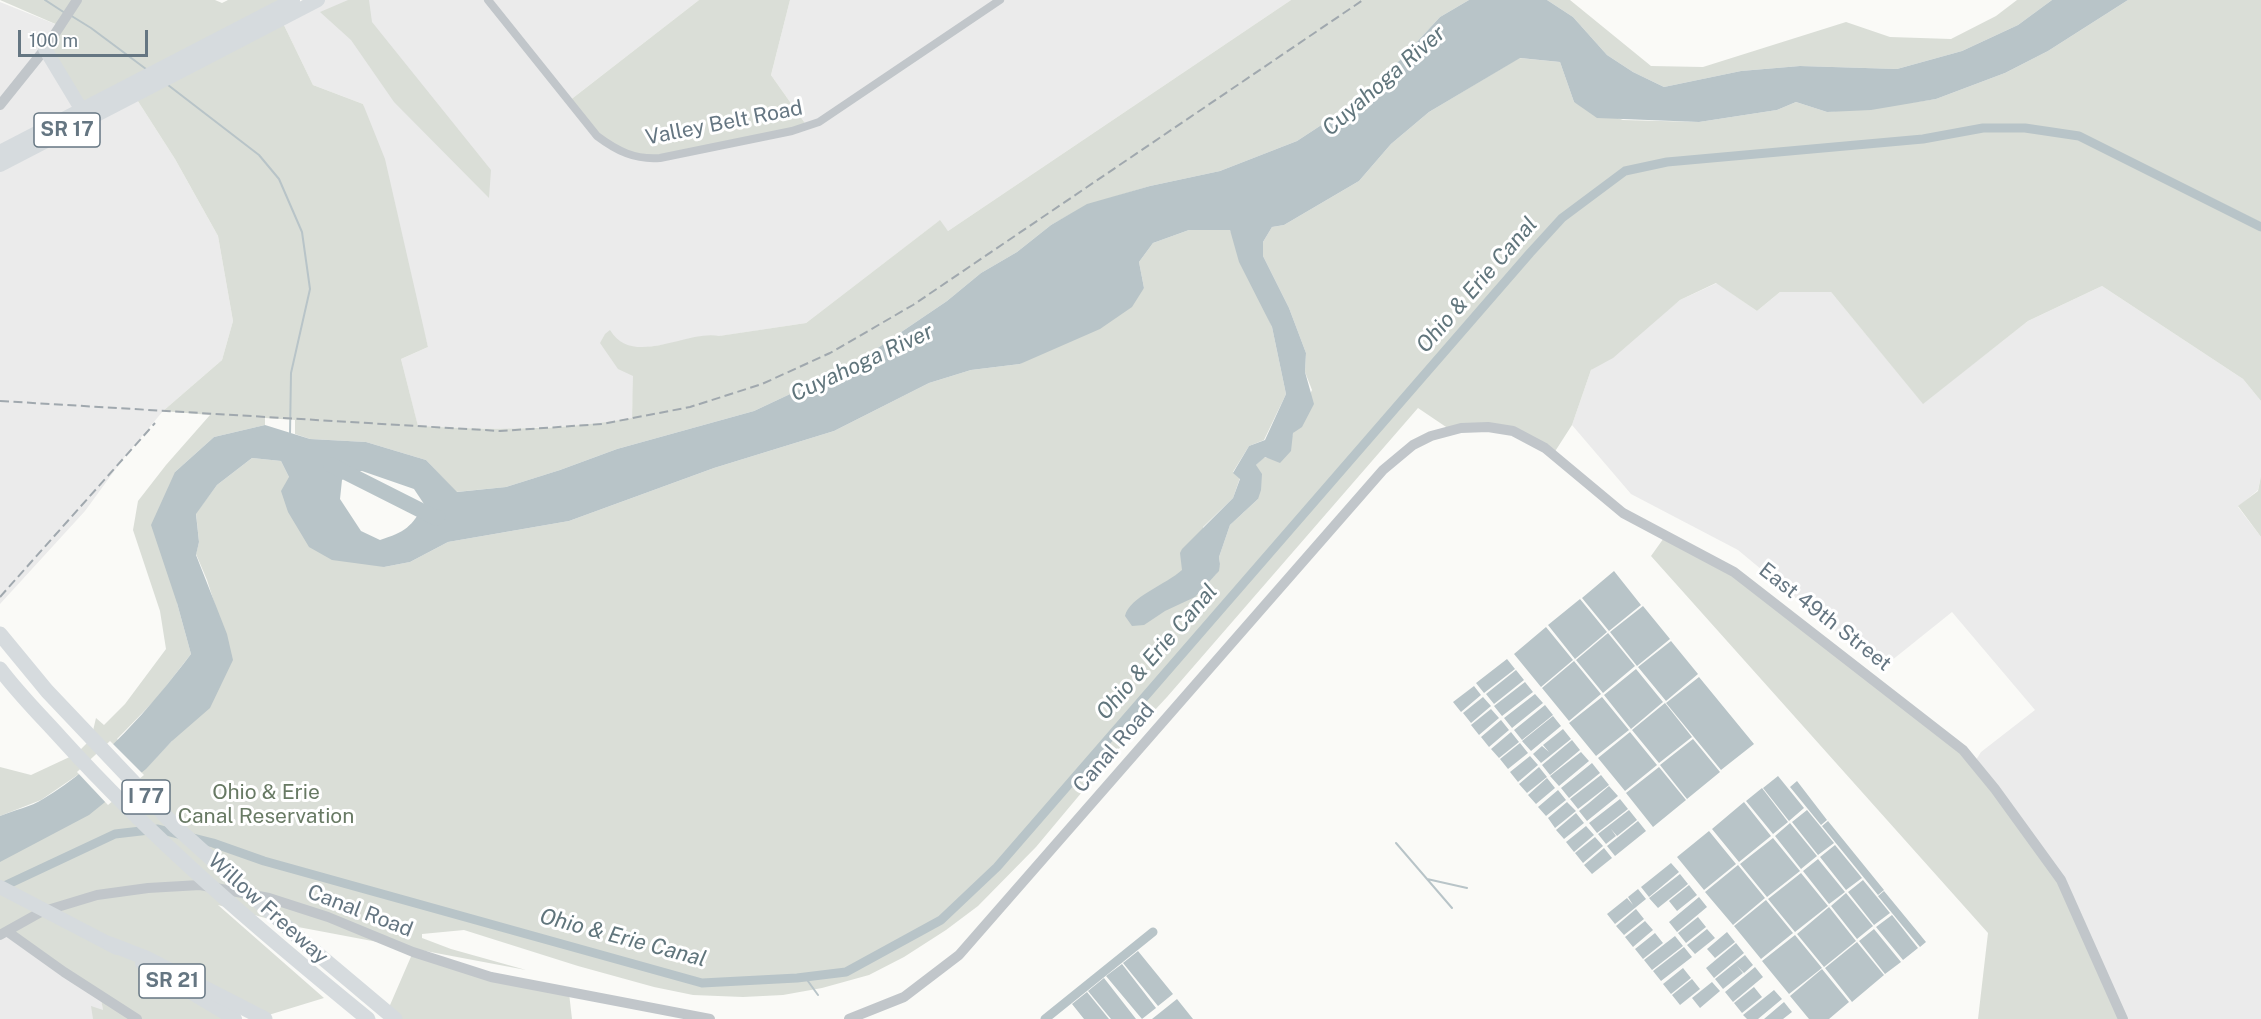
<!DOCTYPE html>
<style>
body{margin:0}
#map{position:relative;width:2261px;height:1019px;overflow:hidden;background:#fafaf7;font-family:"Public Sans",sans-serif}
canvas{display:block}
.scale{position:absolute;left:18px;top:30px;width:130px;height:27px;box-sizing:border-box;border:3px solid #657682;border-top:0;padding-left:8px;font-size:18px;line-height:21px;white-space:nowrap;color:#657682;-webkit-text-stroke:4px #fff;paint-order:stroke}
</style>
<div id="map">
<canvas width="2261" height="1019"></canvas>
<div class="scale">100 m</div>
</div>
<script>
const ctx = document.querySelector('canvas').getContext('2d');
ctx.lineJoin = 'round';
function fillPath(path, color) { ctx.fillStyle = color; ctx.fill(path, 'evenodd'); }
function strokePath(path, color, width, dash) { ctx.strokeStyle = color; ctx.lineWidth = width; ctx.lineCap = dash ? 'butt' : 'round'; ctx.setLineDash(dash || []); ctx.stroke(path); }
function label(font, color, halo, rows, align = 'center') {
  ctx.font = font + ' "Public Sans",sans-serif'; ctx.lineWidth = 6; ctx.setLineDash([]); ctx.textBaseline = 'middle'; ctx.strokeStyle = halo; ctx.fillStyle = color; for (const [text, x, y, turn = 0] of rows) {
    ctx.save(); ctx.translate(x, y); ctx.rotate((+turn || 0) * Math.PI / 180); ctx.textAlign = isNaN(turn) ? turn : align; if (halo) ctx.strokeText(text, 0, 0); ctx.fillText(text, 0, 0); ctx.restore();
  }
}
fillPath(new Path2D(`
 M318,0H699L569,101L807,126L771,75L790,0H1291L948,231L939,221L806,323L635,349L632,418L602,424L510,429L418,427L401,359L428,347L363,104L313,85L281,19Z
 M0,2L60,26L134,95L175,159L218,236L233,321L222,360L163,411L123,459L85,511L0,604Z
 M1717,283L1757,311L1780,292H1831L1923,403L2028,321L2102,286L2243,379L2261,401V476L2258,490L2238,507L2261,537V1019H2123L1974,763L1981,752L2035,710L1952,612L1881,669L1738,550L1631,494L1572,425L1591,370L1680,300Z
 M8,932L100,994L105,1019H0V935Z`), '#ebebeb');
fillPath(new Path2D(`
 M0,0H215L222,3L228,0H293L281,19L313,85L363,104L385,159L428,347L401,359L418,426C489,430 561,431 632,418L633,376L618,369L600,343L605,334L610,330C633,368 686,330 719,336L806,323L940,220L948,231L1291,0H1469L1440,17L1402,58L1355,103L1297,141L1220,171L1150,186L1087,205L1051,225L1017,252L981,273L947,301L854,364L754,411L617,449L560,470L506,487L456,492L426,460L366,442L310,439L295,434V420L265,418V425L214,437L175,472L177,603L191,654L156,699L117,739L146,768L172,741L215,605L207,580L196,554L199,542L196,513L217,485L252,458L281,461L289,477L384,567L410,562L448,542L569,521L714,468L834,431L929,383L971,370L1020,364L1144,288L1139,262L1153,243L1189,230H1230L1272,327L1286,394L1264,440L1249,446L1233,472L1240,478L1233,498L1203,527L1204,584L1216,574L1220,564L1219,557L1230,525L1258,499L1256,465L1264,457L1273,459L1290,443L1293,433L1312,390L1305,372L1306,353L1289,308L1263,256V242L1272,227L1284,225L1359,181L1391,144L1429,112L1519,58L1560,62L1574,102L1623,120L1699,122L1777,110L1796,102L1827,112L1916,102L1936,99L2005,73L2048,51L2128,0H2261V401L2243,379L2102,286L2028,321L1923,404L1831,292H1780L1757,311L1716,283L1680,300L1613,358L1591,370L1572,425L1554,453L1513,431H1452L1418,408L1167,697L1113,755L1036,847L978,906L946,930L904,957L869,975L822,988L783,995L743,997L693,995L654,987L578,966L464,930L422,934V938L451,949L526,970L298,927L218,905L324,998L262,1017L146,958L235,1019H93L91,1006L103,1010L100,994L8,932L0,935V857L79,774L41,800L0,816V767L31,775L76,754L91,739L96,718L104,725L125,704L166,649L160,611L133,530L138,501L166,465L210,415L163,411L222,360L233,321L218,236L175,159L134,95L81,109L45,49L60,26Z
 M348,0H369L372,22L491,170L489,198L394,102L351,40L320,12Z
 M699,0H790L771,75L807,126L660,158L614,150L569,101Z
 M1547,0H1570L1651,66L1703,67L1846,22L1890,37L1951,39L1996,16L2017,0H2052L2018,25L1962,51L1897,69L1800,66L1741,71L1664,87L1633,72L1607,55L1573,17Z
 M2261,476V537L2238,506L2258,491Z
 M1666,535L1734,572L1963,750L2061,880L2123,1019H1978L1988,933L1651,556Z
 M413,952L569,993L572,1019H395L387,1012Z`), '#daded7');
fillPath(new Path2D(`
 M1469,0H1547L1573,17L1607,55L1633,72L1664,87L1741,71L1800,66L1897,69L1962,51L2018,25L2052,0H2128L2048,51L2005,73L1936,99L1871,110L1827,112L1796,102L1777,110L1699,122L1597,118L1574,102L1560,62L1520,58L1429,112L1391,144L1359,181L1284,225L1272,227L1263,242V256L1289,308L1306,353L1305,372L1314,404L1302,427L1293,433L1291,451L1280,463L1265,457L1256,465L1262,474L1261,490L1258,499L1230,525L1219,557L1220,564L1219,571L1195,597L1165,611L1144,625L1132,626L1125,616C1129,597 1167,584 1182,570L1180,553L1182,549L1233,498L1240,479L1233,473L1249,446L1265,440L1286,394L1272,327L1239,262L1230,230H1189L1153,243L1139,262L1144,288L1132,307L1100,329L1020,364L971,370L929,383L834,431L714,468L569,521L448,542L410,562L384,567L332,560L309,547L288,512L281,491L289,477L281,461L252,458L217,485L196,514L199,542L196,555L227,634L233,660L210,708L172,741L146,769L89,815L0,862V816C14,810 31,807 43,799C102,764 150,708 191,654L177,603L151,525L175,472L214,437L265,425L310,439L366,442L426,460L457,492L506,487L560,470L617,449L754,411L854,364L947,301L981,273L1017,252L1051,225L1087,204L1150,186L1220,171L1297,141L1355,103L1402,58L1440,17ZM362,471L414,489L424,504C412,527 405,532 380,540L361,531L340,499L342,480L351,473Z
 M1614,571L1641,605L1609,631L1582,598Z
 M1580,599L1607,632L1575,659L1548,625Z
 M1643,606L1670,639L1637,666L1610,632Z
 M1546,627L1573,660L1541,687L1514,654Z
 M1608,633L1635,666L1603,693L1576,660Z
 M1671,641L1698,674L1666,701L1638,667Z
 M1507,659L1515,669L1484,693L1476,683Z
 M1574,661L1601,694L1569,721L1542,688Z
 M1636,669L1663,702L1631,729L1604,695Z
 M1516,670L1524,680L1494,704L1486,694Z
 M1699,677L1754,744L1721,770L1666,703Z
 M1525,682L1533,692L1502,716L1494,706Z
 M1474,686L1481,695L1461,712L1453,702Z
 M1535,694L1543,703L1512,728L1504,718Z
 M1483,697L1491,706L1471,723L1463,713Z
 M1602,697L1629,730L1596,756L1569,723Z
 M1665,703L1692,737L1659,763L1632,730Z
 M1545,705L1553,715L1522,740L1514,730Z
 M1491,709L1499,718L1479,735L1471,725Z
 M1553,716L1561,726L1531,751L1522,741Z
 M1501,720L1509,730L1489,747L1481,737Z
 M1563,729L1571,739L1541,763L1533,754L1542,746L1549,752L1543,745Z
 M1511,732L1519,742L1499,758L1491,749Z
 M1630,732L1657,765L1625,791L1598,758Z
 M1693,739L1720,772L1687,799L1660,765Z
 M1572,740L1580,750L1550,775L1542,765Z
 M1520,743L1528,753L1508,769L1500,759Z
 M1581,752L1589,761L1559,786L1550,776Z
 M1530,756L1538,765L1518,782L1510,772Z
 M1592,763L1600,773L1569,798L1561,788L1571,780L1577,787L1571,780Z
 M1539,767L1547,777L1527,793L1519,784Z
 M1659,767L1686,800L1653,827L1626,793Z
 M1601,775L1609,785L1578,809L1570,799Z
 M1778,776L1804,808L1789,821L1763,788Z
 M1547,778L1555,788L1536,804L1528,795Z
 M1797,781L1827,820L1821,825L1790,787Z
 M1609,786L1618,796L1587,821L1579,811L1589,803L1595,810L1589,803Z
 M1762,788L1788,822L1773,834L1746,801Z
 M1558,790L1566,800L1546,816L1538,807Z
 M1620,799L1628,809L1597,833L1589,823Z
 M1567,802L1576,811L1555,828L1548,818Z
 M1744,802L1771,836L1739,862L1712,829Z
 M1629,810L1637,820L1617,836L1611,829L1616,836L1606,844L1598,834Z
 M1807,810L1834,843L1818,855L1792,822Z
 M1576,813L1584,823L1564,839L1556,830Z
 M1638,821L1646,831L1615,856L1607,846Z
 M1828,821L1884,890L1878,895L1822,826Z
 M1790,823L1817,856L1801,869L1775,836Z
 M1586,826L1594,835L1574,852L1566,842Z
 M1709,831L1736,864L1704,890L1677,857Z
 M1595,837L1603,846L1583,863L1575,853Z
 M1773,838L1800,871L1767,897L1740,864Z
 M1835,845L1862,878L1846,890L1820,857Z
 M1604,848L1612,858L1592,874L1584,865Z
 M1818,859L1845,892L1829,904L1803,871Z
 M1671,863L1679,872L1649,897L1641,887Z
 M1738,865L1765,898L1733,925L1705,892Z
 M1801,873L1828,906L1795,932L1768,899Z
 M1680,874L1688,884L1658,908L1649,898Z
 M1863,880L1890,913L1874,925L1848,892Z
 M1689,885L1697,895L1677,911L1669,901Z
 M1638,889L1646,899L1625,916L1619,908L1625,916L1615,924L1607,914L1627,898L1633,905L1628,897Z
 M1884,891L1926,942L1920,947L1878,896Z
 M1846,893L1873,926L1857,939L1831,906Z
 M1699,897L1707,907L1677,932L1669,922Z
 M1766,900L1793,933L1761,959L1734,926Z
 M1829,907L1856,941L1824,967L1797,934Z
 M1636,909L1644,919L1624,935L1616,926Z
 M1892,915L1918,948L1903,960L1876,927Z
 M1698,917L1706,927L1686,943L1678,933Z
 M1645,921L1653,930L1633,947L1625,937Z
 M1707,929L1715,938L1695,954L1687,945Z
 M1874,929L1901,962L1885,974L1859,941Z
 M1727,932L1735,942L1715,958L1707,949Z
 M1655,933L1663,943L1643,959L1635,949Z
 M1795,935L1822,968L1789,994L1762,961Z
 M1675,936L1683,946L1652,970L1644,960Z
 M1857,942L1884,975L1852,1002L1825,968Z
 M1736,943L1744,953L1714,978L1706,968Z
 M1684,947L1692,957L1661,981L1653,971Z
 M1138,951L1173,994L1158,1006L1123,963Z
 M1745,955L1753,965L1744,973L1737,966L1743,973L1723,989L1715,979Z
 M1122,964L1156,1008L1142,1019L1106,976Z
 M1755,967L1763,977L1733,1002L1725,992Z
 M1683,968L1691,978L1671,994L1663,984Z
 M1822,969L1849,1002L1829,1019H1809L1790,996Z
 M1104,978L1136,1019H1111L1088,991Z
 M1692,979L1700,989L1680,1005L1672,995Z
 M1712,982L1720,991L1700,1008L1692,998Z
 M1754,987L1762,997L1742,1013L1734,1003Z
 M1774,990L1782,999L1758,1019H1747L1743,1015Z
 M1087,992L1109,1019H1084L1072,1004Z
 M1177,999L1193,1019H1152Z
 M1784,1002L1792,1012L1783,1019H1764Z`), '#b8c4c8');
fillPath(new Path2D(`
 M110,741L144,775L108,805L77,772Z`), '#fafaf7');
strokePath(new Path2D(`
 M45,0L65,13
 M70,15L91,28L146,69
 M168,85L259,155L279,179L302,232L310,289L291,373L290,434
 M1396,843L1452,908
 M1427,879L1467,888
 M805,977L818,995`), '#b8c4c8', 2);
strokePath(new Path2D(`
 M0,888L115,834L158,829L213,843L264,861L702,983L797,978L846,972L941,920L997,867L1530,253L1562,218L1625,171L1667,162L1923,139L1983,128H2025L2079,136L2261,227
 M1045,1019L1153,932`), '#b8c4c8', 9);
strokePath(new Path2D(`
 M331,465L436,518L438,517`), '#b8c4c8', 15);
strokePath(new Path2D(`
 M488,0L597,136C617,151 635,160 660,158L792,131L819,122L1000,0`), '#c1c6ca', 8);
strokePath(new Path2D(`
 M0,105L45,49L77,0
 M8,932L64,972L137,1019
 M0,935L41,912L97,895L148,888L200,885L269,898L328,917L413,952L491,977L710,1019
 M849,1019L904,997L959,955L1383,470L1413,445L1431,436L1461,428L1488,427L1513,431L1545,448L1623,513L1734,572L1963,750L1995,789L2061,880L2123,1019`), '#c1c6ca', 10);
strokePath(new Path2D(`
 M45,49L86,117
 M0,152L293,0
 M0,165L318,0
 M0,887L117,948
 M142,963L235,1019`), '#d6dbde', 14);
strokePath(new Path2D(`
 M0,634L47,691L176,827L307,945L395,1019
 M0,669C18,693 40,715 60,737C154,841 260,931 368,1019
 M110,944L146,958L265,1019`), '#d6dbde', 15);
strokePath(new Path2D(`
 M0,401L500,431L602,424L690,407L762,384L830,353L913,305L1363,0
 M0,597L155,423`), '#a0a8ae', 2, [9, 4.5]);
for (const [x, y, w] of [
 [67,130,66],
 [146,797,48],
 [172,981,66]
]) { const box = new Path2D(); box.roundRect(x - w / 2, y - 17, w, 34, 4.5); ctx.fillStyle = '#fff'; ctx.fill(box); strokePath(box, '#657682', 1.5); }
label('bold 20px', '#657682', null, [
 ["SR 17",67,130],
 ["I 77",146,797],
 ["SR 21",172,981]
]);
label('21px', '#657682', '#fff', [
 ["Valley Belt Road",724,123,-11],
 ["East 49th Street",1825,617,38],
 ["Canal Road",1114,748,-49],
 ["Willow Freeway",268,909,42],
 ["Canal Road",360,911,21]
]);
label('21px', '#687a64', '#fff', [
 ["Ohio & Erie",266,793],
 ["Canal Reservation",266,817]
]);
label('italic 22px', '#60757c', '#fff', [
 ["Cuyahoga River",1384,81,-41],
 ["Ohio & Erie Canal",1477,285,-49],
 ["Cuyahoga River",862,363,-25],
 ["Ohio & Erie Canal",1157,652,-49],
 ["Ohio & Erie Canal",623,938,15]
]);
</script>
